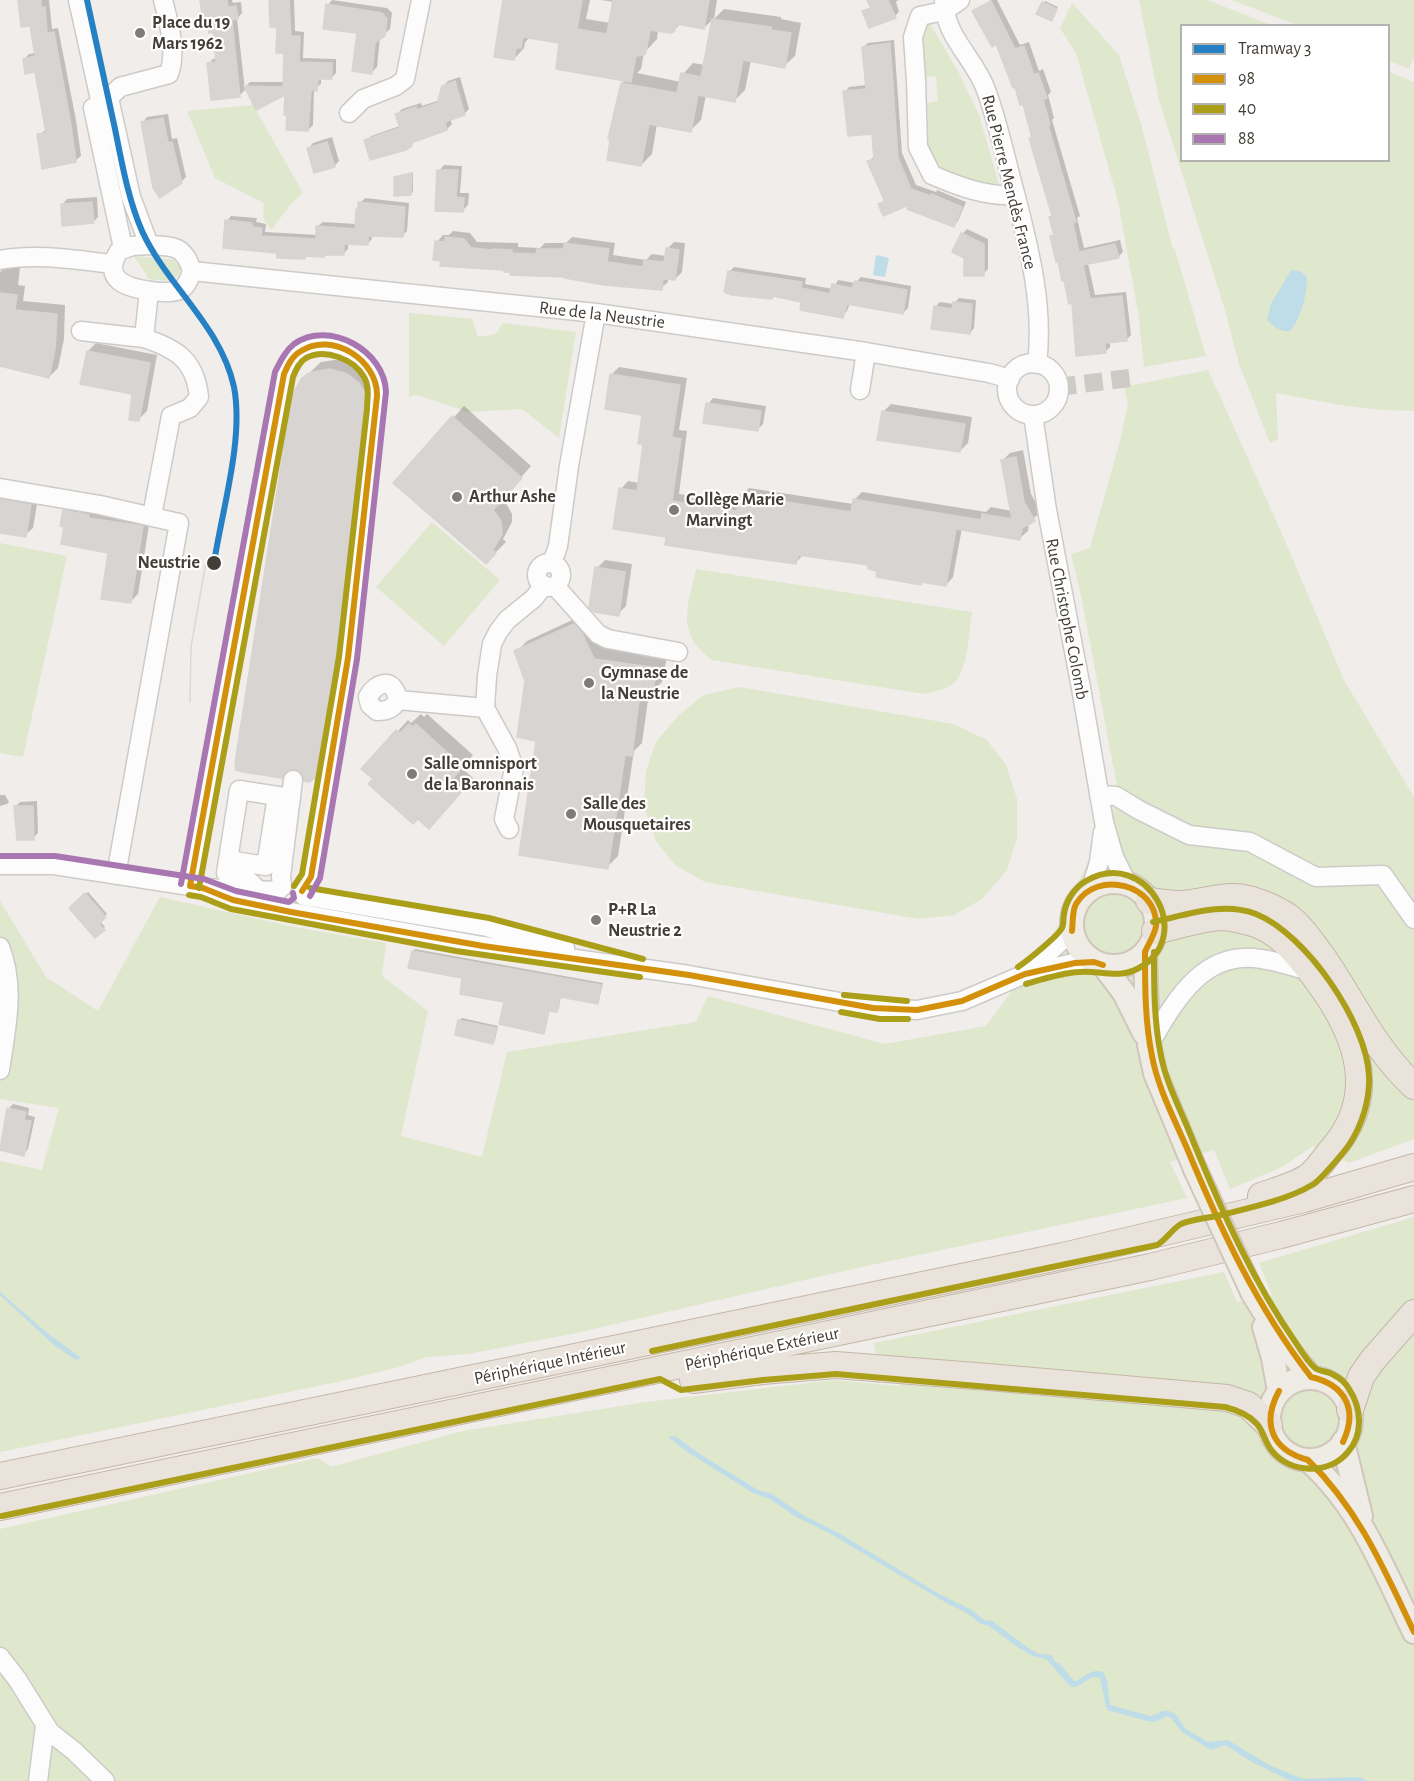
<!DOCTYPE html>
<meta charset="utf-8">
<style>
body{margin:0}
#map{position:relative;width:1414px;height:1781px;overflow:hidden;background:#f0edea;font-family:"Alegreya Sans",sans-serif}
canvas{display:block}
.legend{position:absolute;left:1180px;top:24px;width:210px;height:138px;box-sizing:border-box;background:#fff;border:2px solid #b4b2af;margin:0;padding:8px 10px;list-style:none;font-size:18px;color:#443e37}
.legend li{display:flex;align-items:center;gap:12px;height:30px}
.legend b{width:30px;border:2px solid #b4b2af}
</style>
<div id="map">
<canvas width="1414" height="1781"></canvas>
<ul class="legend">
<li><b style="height:8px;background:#2581c4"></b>Tramway 3</li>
<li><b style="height:8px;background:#d3910b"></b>98</li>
<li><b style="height:8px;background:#ab9e19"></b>40</li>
<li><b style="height:8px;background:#a877b2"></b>88</li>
</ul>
</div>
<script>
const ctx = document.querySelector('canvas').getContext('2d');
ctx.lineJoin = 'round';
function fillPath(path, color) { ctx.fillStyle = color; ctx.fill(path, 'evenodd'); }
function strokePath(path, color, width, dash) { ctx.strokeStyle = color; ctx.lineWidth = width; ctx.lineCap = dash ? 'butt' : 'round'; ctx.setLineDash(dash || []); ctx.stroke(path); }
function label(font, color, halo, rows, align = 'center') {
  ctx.font = font + ' "Alegreya Sans",sans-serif'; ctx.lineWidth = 4.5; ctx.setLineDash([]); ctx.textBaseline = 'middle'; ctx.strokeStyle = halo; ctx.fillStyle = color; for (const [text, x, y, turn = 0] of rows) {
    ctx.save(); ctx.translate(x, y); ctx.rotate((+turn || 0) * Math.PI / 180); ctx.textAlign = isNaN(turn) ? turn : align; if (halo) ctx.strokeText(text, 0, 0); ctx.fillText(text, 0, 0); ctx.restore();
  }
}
fillPath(new Path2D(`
 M1139,0H1207L1271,25L1182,26V160H1388L1389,72L1414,82V411C1367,411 1322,402 1276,393L1278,439L1270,443L1239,364L1225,310L1159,100Z
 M1232,0H1414V57L1409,69L1389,61L1388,26L1297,25Z
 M1072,3L1119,55L1141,124L1172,246L1176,253L1206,356L1144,367L1138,312L1118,201L1076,53L1060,28Z
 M929,22L959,73L979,115L999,184L988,187L942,172L925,145L923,122L928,121L927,103L938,101L936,76L924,77L918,26Z
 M253,105L303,193L291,204L271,230L263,217L264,203L215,178L187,111Z
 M134,256L174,260L180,267C180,285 161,280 149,279Z
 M409,313L472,319L478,337L496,334L503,323L576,332L559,438L522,409L468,412L417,395L409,397Z
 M1208,370L1283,536L1344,680L1414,797V1139L1349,1163L1313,1146L1282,1167L1230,1189L1214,1150L1170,1162L1187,1198L857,1268L576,1333L468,1354L427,1357L399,1367L337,1382L0,1452V1161L42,1170L59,1108L0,1099V901L46,977L98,1011L160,897L289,926L386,943L382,976L428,1011L401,1136L482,1157L507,1052L696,1022L708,996L885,1044L986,1026L1052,937L1119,797L1082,600L1071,554L1090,548L1120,441L1128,405L1124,387Z
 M432,522L500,580L444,646L376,587Z
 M0,543L67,556L23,757L0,753Z
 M696,569L972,612C969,630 968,669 955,682C947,690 934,691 924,694L712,660C676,633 687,608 696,569Z
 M740,687L953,724L987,740L1006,765L1017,799V838L1007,870L982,899L954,915L919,919L705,882L675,865L656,841L644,806L646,771L656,742L679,715L704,695Z
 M1414,1217V1781H0V1529L318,1458L331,1467L463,1431L646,1402L834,1380L900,1386L907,1361L876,1355L874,1343L1224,1272L1237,1302L1272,1295L1259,1263Z`), '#dfe7cd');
fillPath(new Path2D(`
 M876,255L889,258L885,277L873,275Z
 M1291,270L1300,271L1307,277C1307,294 1301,319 1290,331C1280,332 1274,327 1267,320L1271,304Z
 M0,1292L46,1332L81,1358L76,1360L54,1345L0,1295Z
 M675,1436L700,1454L758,1490L772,1494L803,1515L842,1535L939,1594L972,1610L985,1621L991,1620L1031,1650L1039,1654L1052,1655L1055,1662L1059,1663L1074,1681H1076C1085,1676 1093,1668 1103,1672L1107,1681L1110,1705L1151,1716L1163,1711H1169L1175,1714L1186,1729L1208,1742L1228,1740L1269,1765L1303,1779L1359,1777L1367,1781H1291L1250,1761L1227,1746H1222L1211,1750L1182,1732L1171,1718L1167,1716L1155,1722L1147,1721L1107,1710L1100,1678C1089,1673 1083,1688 1071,1687L1046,1659L1033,1656L1016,1646L988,1625L981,1624L967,1613L945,1602L829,1533L796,1517L770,1499L753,1493L689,1453L668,1437Z`), '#bfdce9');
fillPath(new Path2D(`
 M27,0H49L52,29L58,28L76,120L81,156L75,161L39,135L47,129L36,70L24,59L29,54L36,53Z
 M202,0H232L233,3L241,2L242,13L237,19L245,90L240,95L208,64L213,59L217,58L214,31Z
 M270,0H294L295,31L304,32L303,58L336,59V73L331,78L321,77V84L314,89L313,125L308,130L286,93L257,108L246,86L250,82H285V52Z
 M332,0L387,8L392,13L390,29L380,38L377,67L372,72L359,32L328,5Z
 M504,0H590L586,19L611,23L614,2L601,0H717L714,19L724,9L781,17V19L801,23L795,56L784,66L751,60L745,90L734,101L706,95L701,120L691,130L657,124L652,154L641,165L622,83L626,79L561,42L531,37L525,42L524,48L514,59ZM714,18L705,65L693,63L683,74L681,82L637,73L641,69L644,53L657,39L658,30L673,31L680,24L704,28Z
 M869,0H898L896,2L899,12L895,16L864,12L872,6Z
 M991,0H997L1020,45L1029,42L1039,71L1043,69L1051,92L1048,95L1054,118L1052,120L1080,216L1077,218L1084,248L1120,240L1123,252L1118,257L1088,263L1095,295L1126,292L1131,335L1126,340L1110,341V347L1105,352L1073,301L1059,260L1052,237L1055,234L1051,217L1053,214L1031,139L1033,137L1024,103L997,42L974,11Z
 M1045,1L1058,7L1053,17L1043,3Z
 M894,40L902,153L916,185L936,192L937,190L966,202L958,221L954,225L911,202L880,205L885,199L869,161L875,156L873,132L845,92L849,87L867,85L863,47L868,43Z
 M460,77L469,109L464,114L450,119L452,124L447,129L416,140L411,145L366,141L371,136L400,126L397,114L402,109L421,103L422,106L440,100L443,86L448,81Z
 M168,114L172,139L177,138L186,177L181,182L143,122L147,117Z
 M332,137L339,161L334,166L308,149L313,143Z
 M444,165L462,166L460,193H469L468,205L463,210L439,171Z
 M413,172V192L411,194L395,178Z
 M97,197L98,217L93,222L62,205L67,199Z
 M365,198L409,203L407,231L402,236L372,234V239L367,244L348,243V249L343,254L307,255L304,257L278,252L227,221L231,216L257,218L256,222L266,224L265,232L317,235L318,226L323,222L356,224L357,210L360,203Z
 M967,229L988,239V269L983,274L962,234Z
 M453,231L470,233L477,242L518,243V247L540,248L545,243H566L572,237L615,243L613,255L646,260L652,254L666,256L667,249L674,242L685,243L682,272L675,279L668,278V282L661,288L567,275L512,271L437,242L443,235H449Z
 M6,267L20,268L18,285L25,286L23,301L65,305L64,339L58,368L49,377L0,364V272Z
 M734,267L806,278L805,284L833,289L838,280L855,283L861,277L911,286L908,308L903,313L850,303L847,311L842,316L803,300L775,294L772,297L729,272Z
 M959,298L976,300L974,328L970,333L935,307L940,302L954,304Z
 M96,343L157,355L147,411L139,419L134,393L88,351Z
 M341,359L356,362L376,383L353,593L322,768L311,779L303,379L321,362Z
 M619,367L687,378L679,430L687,431L679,494L740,503L741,496L749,488L853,504L854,500L862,492L986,512L991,507L1012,511L1003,460L1010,453L1023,450L1031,494L1041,512L1029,522L1028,531L1020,538L962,528L953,577L946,585L922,581L920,583L879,570L870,564L804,554L796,562L668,536L621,489L628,481L639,483L645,443L644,414L612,374Z
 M713,398L766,406L763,424L758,429L708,404Z
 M891,404L972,417L968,443L960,451L883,412Z
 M464,406L531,466L503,498L512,514V522L503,539L506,542L486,562L396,482Z
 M0,488L38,498L33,528L25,535L0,531Z
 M72,503L150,519L138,594L130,602L110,551L66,526L64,511Z
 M605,560L632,564L626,606L618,614L597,568Z
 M585,614L593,622L605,649L667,657L662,682L651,693H649L642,743L634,751L618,856L607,867L537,740L527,681L516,652L527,641Z
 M421,714L424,717L427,714L473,755L462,768L473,778L440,816L375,779L364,769L408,720L411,723Z
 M0,795H5L9,802L7,804L0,806Z
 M37,801L38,833L33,838L15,807L20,802Z
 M88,892L107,914L100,921L105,927L95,936L71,908Z
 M415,949L603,983L599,1000L597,1002L561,995L559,1008L557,1011L550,1009L543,1032L506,1001L464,977L413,951Z
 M462,1018L498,1026L495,1040L493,1042L460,1020Z
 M13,1104L29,1108L28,1115L35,1117L28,1149L23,1154L0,1149L8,1109Z`), '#0003');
const building = new Path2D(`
 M18,0H41V7H45L47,33L54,32L71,125L76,162L42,169L37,134L46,133L35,72L25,74L23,59L35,56L30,26L21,27Z
 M200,0H227L228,7L236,6L238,19L232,20L240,97L211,100L207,63L216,62L213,32L209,33L207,22L203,23Z
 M269,0H289L291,36H300L299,62L332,63V79H318L317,91L311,90L308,131L286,130L287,115H284L285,95L256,110L244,86L283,87L284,53H276L277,27H270Z
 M503,0H582L577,29L607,34L613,0H709L704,29L677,24L674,32L670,33L650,30L646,52L644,55L636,56L631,82L556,69L559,43L523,37L521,48H516L514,60L494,57Z
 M867,0H888L896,18L869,28L862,11L871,8Z
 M991,1L1015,49L1024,46L1034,75L1038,73L1047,98L1043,99L1050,125H1048L1076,222L1073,223L1079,252L1115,244L1119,258L1083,265L1090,299L1122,296L1127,341L1105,343L1106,353L1076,356L1072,303L1069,304L1064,281H1062L1058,262H1056L1050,236L1054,235L1049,217L1052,216L1029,138H1032L1023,104L1020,105L1015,87L1013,88L996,44L992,47L972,11Z
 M1042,2L1057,9L1052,21L1036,14Z
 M326,4L382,13L387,19L385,36L375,43L372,74L352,71L357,33L323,29Z
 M712,19L771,27V30L791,33L785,68L743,60L735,102L698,95L691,132L649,124L641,166L607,160L610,140L608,139L621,83L677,93L681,73L701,77Z
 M890,43L898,158L911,189L931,196V194L962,207L954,227L907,209L909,205L883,216L878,204L885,202L867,161L874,160L872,134L848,136L843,91L866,89L862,47Z
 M455,81L465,115L445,122L447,130L411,143L412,146L406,150L370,160L364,140L400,128L395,114L416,107L417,110L437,103L442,86Z
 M163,118L168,143L172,142L182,183L160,198L153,188L141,122Z
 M327,142L335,167L314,173L307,148Z
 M437,170H458L456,197L464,198L463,212L435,211Z
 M412,173L411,195L394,196V177Z
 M92,202L94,223L62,226L61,204Z
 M358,202L405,207L403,237L368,236V245L344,244V255H325L324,257L305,256V259L277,258V253L223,248L225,220L252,223V227L262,228L261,236L316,239V226L355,229L356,209L358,210Z
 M961,233L984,244V276H964V258L952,252Z
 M445,237L464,239L471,248L493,250V249L512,250V253L536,254L537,249H564V243L609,249L607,262L643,267L644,260L664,262L666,248L679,250L675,280L663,279L662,290L604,285L565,278V277L510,275L511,272H504V270L440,266L441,261L433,260L435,241L445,242Z
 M728,271L802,282L801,288L830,294L832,284L852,288L855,281L907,290L903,314L847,304L843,318L800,310L801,302L773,296L772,299L732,295L724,292Z
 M0,293L17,295L15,310L57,314L55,349L49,378L0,366Z
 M953,302L972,304L970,334L931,329L934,306L952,309Z
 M87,351L150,363L139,421L129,420L132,394L80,384Z
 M329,369L345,373L350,376L359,383L366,395L340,624L317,774L314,779L309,782L304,781L303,775L295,769L288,770L282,778L243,772L236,770L235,763L292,395L302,378L309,373Z
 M610,374L680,385L672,437L681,439L672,501L737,511L740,495L851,512L853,499L981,520L982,514L1012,519L1001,460L1016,457L1024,502L1035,521L1022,528L1020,540L956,529L946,586L921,582V585L876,577L877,571L868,569V565L798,555L796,564L731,555L665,545L666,537L613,529L619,488L637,491L643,444H638L642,415L605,409Z
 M706,403L761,411L758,431L703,423Z
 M882,411L965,424L960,452L877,440Z
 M452,416L522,478L493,510L501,521L502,534L493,550L496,553L486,564L393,483Z
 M0,499L31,505L26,537L0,533Z
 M63,510L89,515V518L143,526L131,603L101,599L108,553L61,544L64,527L60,526Z
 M595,567L625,572L619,616L594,612L589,607Z
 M574,624L582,633L594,659L657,668L652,695L640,693L632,756L625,755L608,869L519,855L536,741L517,737L525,681L514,651Z
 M409,724L413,727L416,724L463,767L452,779L463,790L429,829L418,819L413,824L368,784L373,779L361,769L396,730L400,733Z
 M14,806H33L34,840H17Z
 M85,893L106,917L99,924L105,930L95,938L69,908Z
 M412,951L601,985L598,1004L560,997L557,1012L549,1011L544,1034L499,1024L504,1002L460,994L462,978L408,968Z
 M458,1020L497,1028L493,1044L455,1035Z
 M7,1108L26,1112L24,1120L31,1121L24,1156L0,1150Z`);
fillPath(building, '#d8d4d1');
strokePath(building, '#d8d4d0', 1.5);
strokePath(new Path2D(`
 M1058,387L1137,377`), '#cecac6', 18, [18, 9]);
const minor = new Path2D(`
 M78,0L101,104
 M944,0C944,37 975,58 986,90C999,125 1006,161 1016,197C1030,251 1044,308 1037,364
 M960,0L944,11L920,16L913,37L916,80L918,147L932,175C958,186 986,197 1015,195
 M109,98L131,197L149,245
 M349,113L363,99L396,86L405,79L421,0
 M149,245C173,246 184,245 192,271C190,277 188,284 183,288C175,294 160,292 151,291C127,288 101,280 119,251L132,246Z
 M123,248L93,108L109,98L120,87L169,74C177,52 169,23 163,0
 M0,260C37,253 76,260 113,264
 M192,271L596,313L866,352L989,373L1010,379
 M81,331L144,338L149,291
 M144,338C177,349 195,360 199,397L190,408L171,416L152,516
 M1007 389a26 26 0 1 1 52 0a26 26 0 1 1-52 0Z
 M860,390L866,352
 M1033,415L1047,510L1081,688L1104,822L1114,857L1128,885
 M0,488L100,505L179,523L116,875
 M552,563L558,546L569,466L596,313
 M537 575a12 12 0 1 1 24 0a12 12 0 1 1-24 0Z
 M555,586L598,634L608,639L678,652
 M398,700C393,709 387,711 377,711L370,705L368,697C377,681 394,677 398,700L485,708
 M1099,795L1116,796L1139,810L1189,835L1250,842L1316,877L1383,875L1414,919
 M509,829L504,819L514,768L507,748L485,708L487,676L492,644L498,632L507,620L534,598L544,585
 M228,860L266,866L277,796
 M0,865H54L203,888L278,891
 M190,886L284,374C289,364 293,354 304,349C328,336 370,355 376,382C378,390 376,401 376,410L348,658L311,877L302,891
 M282,887L281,876L293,780
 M203,888L233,900L291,912L483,946L689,975L873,1008L917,1010L962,1001L1025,974L1073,963L1094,962
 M1091,889L1099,862L1103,832
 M257,890C249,877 240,877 226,873L239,790L291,798
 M304,896L487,927L565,948
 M0,947C16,987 6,1029 0,1070
 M1025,974L1072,931
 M1149,1045C1174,1003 1202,949 1261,959C1277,961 1294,967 1310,971
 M0,1657L17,1679L50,1732L74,1751L105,1781
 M38,1781L45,1726`);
const major = new Path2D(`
 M1072 924a42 42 0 1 1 84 0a42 42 0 1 1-84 0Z
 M1145,952L1146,991L1149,1045L1155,1073L1195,1169
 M1103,965L1124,993L1144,1033
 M1253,1294L1286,1347L1311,1377
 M1264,1327L1273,1358L1279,1391
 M1269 1419a41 41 0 1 1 82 0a41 41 0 1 1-82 0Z
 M1343,1442L1361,1516
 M1308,1460C1360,1506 1384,1570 1414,1632`);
const highway = new Path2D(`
 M1149,901C1159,902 1170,904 1181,904C1204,903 1225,893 1249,899C1262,903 1279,910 1290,918C1303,928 1312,943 1322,956C1352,999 1375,1051 1414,1086
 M1155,931C1177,926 1200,918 1222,917C1230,917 1241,920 1249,922C1279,929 1300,957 1317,980C1358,1035 1381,1097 1329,1153C1323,1161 1316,1171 1308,1177C1296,1185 1275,1191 1261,1196
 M693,1380L762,1371L836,1365L988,1377L1227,1398L1248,1405L1269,1425
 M1350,1410L1361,1377L1372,1361L1414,1313
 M0,1476L1063,1256L1304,1199L1414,1167
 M0,1507L1150,1267L1281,1235L1414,1199`);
strokePath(minor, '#cdcbc8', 21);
strokePath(major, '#d0c6ba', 26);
strokePath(highway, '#c5b7a8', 28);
strokePath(minor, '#fdfcfc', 18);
strokePath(major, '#efebe5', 22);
strokePath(highway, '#e9e3db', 26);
strokePath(new Path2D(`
 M190,702L191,647L206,562`), '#d9d9d8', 1.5);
const majorBridge = new Path2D(`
 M1195,1169L1253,1294`);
strokePath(majorBridge, '#d0c6ba', 26, []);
strokePath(majorBridge, '#efebe5', 22);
strokePath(new Path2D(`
 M190,886L284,374C288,365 292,356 301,351C332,331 378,360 377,396L348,658L311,877L302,891
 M190,886L203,888L233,900L291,912L483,946L689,975L873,1008L917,1010L962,1001L1025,974L1075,963L1094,962L1103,965
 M1072,931C1073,923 1072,911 1076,904C1097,869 1158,884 1156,926C1155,934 1148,945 1145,952
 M1145,952C1145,987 1145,1022 1152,1056C1158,1088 1173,1116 1186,1146C1220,1228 1256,1306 1311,1377
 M1311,1377C1346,1385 1358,1410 1343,1442
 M1279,1391C1261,1424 1272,1450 1308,1460
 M1308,1460C1359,1510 1384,1569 1414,1632`), '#d3910b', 6);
strokePath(new Path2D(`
 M199,888L293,377C296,370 299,362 306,358C325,348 354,359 364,377C370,387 367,399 367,409L339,657L302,874L294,886
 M310,888L489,918L643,959
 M189,895L201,897L231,909L456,951L640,977
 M1018,967C1027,961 1058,936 1062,928C1064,925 1063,918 1064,914C1066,901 1074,888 1086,881C1147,846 1198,938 1137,969C1118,979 1099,970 1079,972C1061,973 1043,979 1026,984
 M844,995L907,1001
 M841,1012L880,1019H908
 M652,1351L1157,1245C1166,1240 1172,1229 1181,1224C1192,1219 1209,1218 1221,1215C1249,1208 1287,1200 1312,1185C1320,1181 1343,1153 1349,1145C1362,1125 1370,1100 1369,1076C1367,1023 1306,934 1256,914C1223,901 1186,915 1153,922
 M2,1516L660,1379L681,1390L763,1380L836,1374L1225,1407C1237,1410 1249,1415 1257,1424C1264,1432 1265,1443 1272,1451C1291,1474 1329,1475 1348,1452C1364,1434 1361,1407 1349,1389C1346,1383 1338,1377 1332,1374C1327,1371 1320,1372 1315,1368C1308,1362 1301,1351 1296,1343C1252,1280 1222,1211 1193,1141C1182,1112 1167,1086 1161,1056C1154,1022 1154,987 1154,952`), '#ab9e19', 6);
strokePath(new Path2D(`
 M0,856H55L204,879L236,891L289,902L294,898L293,893
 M181,884L275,372C280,362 285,351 294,344C329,319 385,351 386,392L357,659L320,878L310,896`), '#a877b2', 6);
strokePath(new Path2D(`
 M87,0C96,43 106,86 115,129C122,163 128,199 142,231C167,286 221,326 234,387C244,439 222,510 214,563`), '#2581c4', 6);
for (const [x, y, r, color] of [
 [140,33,6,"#807b76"],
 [457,497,6,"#807b76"],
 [674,510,6,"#807b76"],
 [214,563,8,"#443e37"],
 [589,683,6,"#807b76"],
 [412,774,6,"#807b76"],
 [571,814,6,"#807b76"],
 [596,920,6,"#807b76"]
]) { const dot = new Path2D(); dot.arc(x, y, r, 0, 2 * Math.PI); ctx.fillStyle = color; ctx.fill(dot); strokePath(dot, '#fff', 2); }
label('bold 18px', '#443e37', '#fff', [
 ["Place du 19",152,23],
 ["Mars 1962",152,44],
 ["Arthur Ashe",469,497],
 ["Collège Marie",686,500],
 ["Marvingt",686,521],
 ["Gymnase de",601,673],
 ["la Neustrie",601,694],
 ["Salle omnisport",424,764],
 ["de la Baronnais",424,785],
 ["Salle des",583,804],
 ["Mousquetaires",583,825],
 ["P+R La",608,910],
 ["Neustrie 2",608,931]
], 'left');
label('18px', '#443e37', '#fff', [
 ["Rue Pierre Mendès France",1009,182,76],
 ["Rue de la Neustrie",602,315,7],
 ["Rue Christophe Colomb",1067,619,79],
 ["Périphérique Extérieur",762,1349,-12],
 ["Périphérique Intérieur",550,1363,-12]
]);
label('bold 18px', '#443e37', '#fff', [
 ["Neustrie",200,563]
], 'right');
</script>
